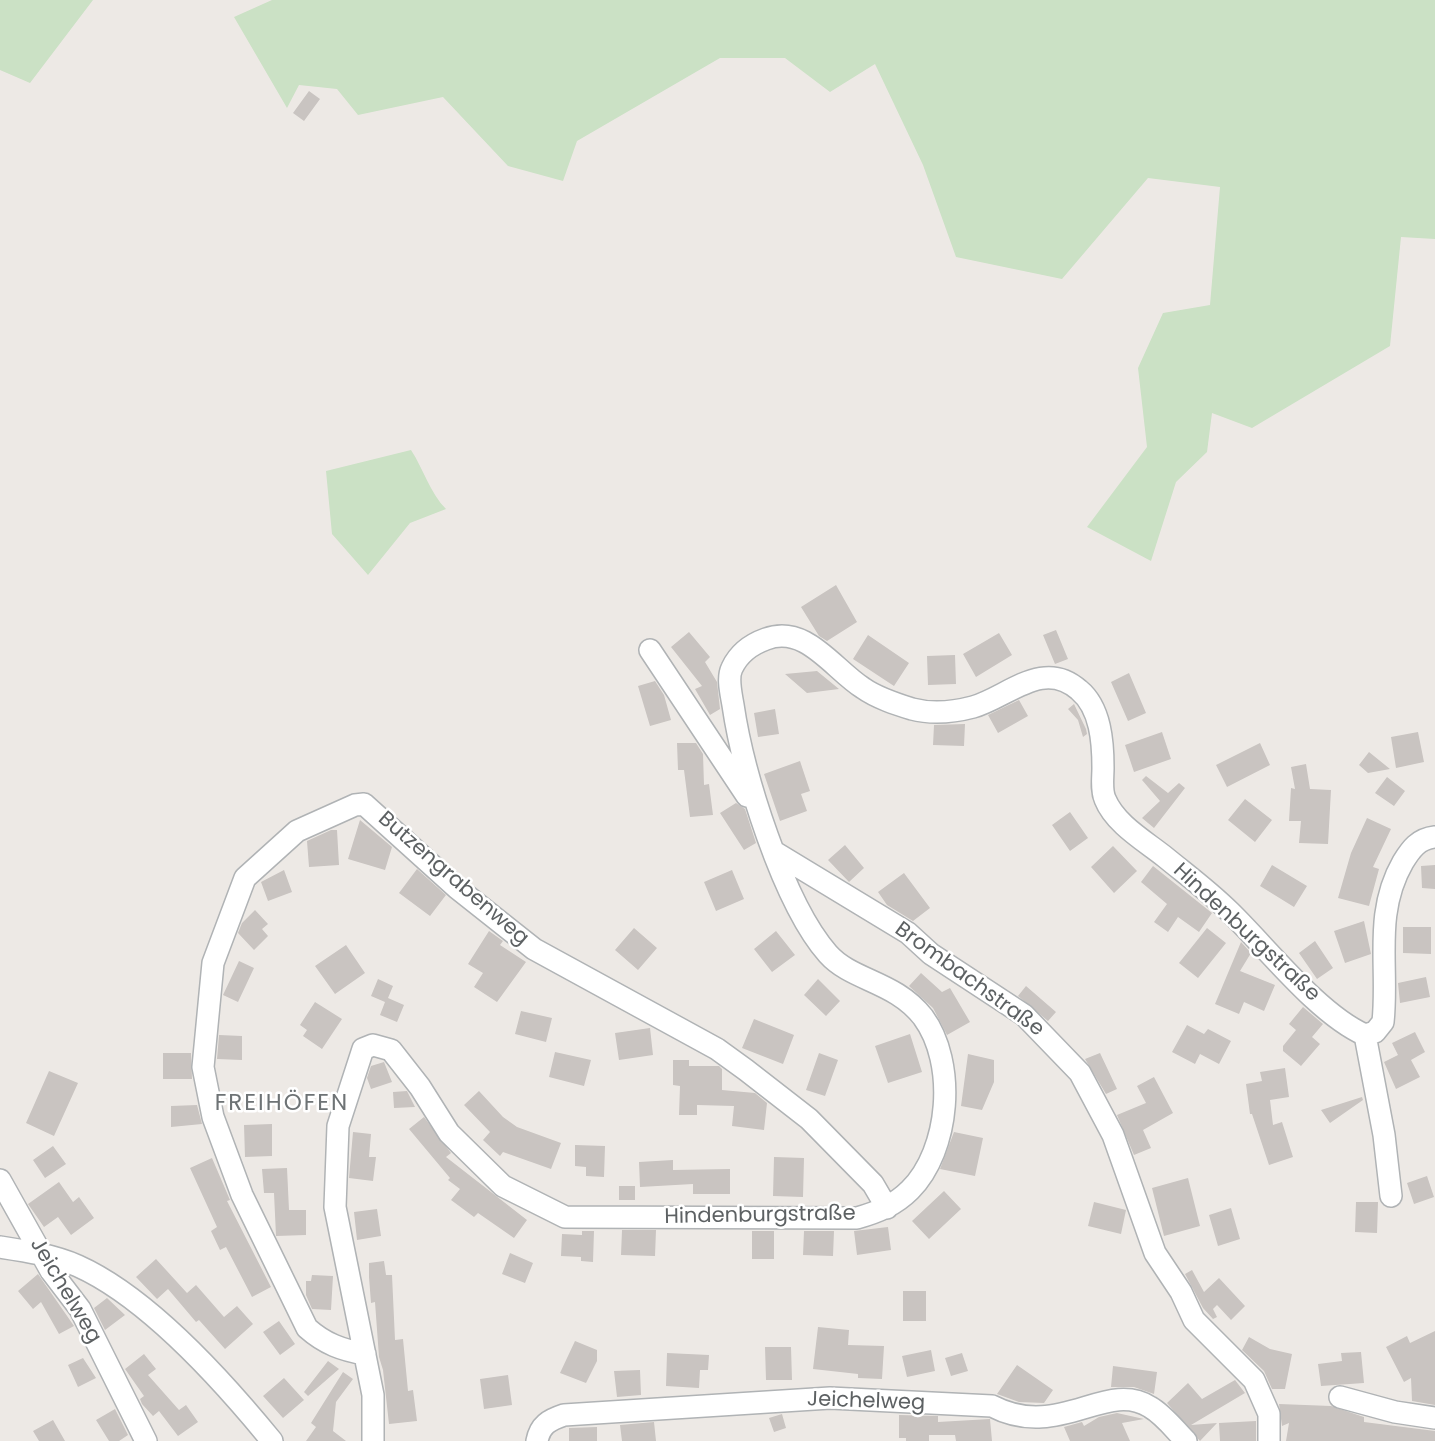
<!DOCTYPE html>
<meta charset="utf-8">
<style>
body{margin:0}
canvas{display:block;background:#ede9e5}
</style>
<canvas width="1435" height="1441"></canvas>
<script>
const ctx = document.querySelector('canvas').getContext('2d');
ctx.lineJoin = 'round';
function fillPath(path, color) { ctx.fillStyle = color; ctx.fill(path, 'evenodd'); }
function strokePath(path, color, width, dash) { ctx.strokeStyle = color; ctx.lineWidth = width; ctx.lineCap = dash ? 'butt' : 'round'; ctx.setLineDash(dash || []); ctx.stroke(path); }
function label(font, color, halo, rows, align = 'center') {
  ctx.font = font + ' Poppins,sans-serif'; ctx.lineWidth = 5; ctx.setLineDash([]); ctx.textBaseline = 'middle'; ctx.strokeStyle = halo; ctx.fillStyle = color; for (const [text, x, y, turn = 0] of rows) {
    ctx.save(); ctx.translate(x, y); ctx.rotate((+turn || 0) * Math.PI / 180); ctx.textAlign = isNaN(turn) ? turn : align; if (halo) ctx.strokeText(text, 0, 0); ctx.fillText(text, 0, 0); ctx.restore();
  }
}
fillPath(new Path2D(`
 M0,0H93L30,83L0,70Z
 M272,0H1435V239L1401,237L1390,346L1252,428L1212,413L1207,452L1176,482L1151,561L1087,527L1147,447L1138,368L1163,313L1210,305L1220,187L1148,178L1062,279L956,257L923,165L875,64L830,92L785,58H720L577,141L563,181L508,166L443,97L358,115L337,89L299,85L287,108L234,17Z
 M411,450C424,470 430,493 446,509L410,523L368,575L332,534L326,471Z`), '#cbe1c5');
fillPath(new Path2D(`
 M309,91L320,99L304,121L293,113Z
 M836,585L857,622L827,641L819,636L801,607Z
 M1056,630L1068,659L1055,664L1043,635Z
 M689,632L710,657L705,662L717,682L720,709L710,715L695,689L702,686L671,647Z
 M999,633L1012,655L976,677L963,654Z
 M868,635L909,663L894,686L853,659Z
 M955,655L956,684L928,685L927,656Z
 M817,671L839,689L807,693L785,674Z
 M1129,673L1146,713L1128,721L1111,682Z
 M655,681L664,695L671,720L650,726L638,686Z
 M1019,700L1028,716L998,733L988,715Z
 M1074,704L1086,729L1087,734L1083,737L1078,720L1068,709Z
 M775,709L779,734L758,737L754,713Z
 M965,724L964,746L933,745L934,725Z
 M1162,732L1171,759L1134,772L1125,745Z
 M1418,732L1424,762L1396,768L1391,737Z
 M677,743H696L703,754L704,785L709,784L713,815L690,817L684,770H678Z
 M1260,743L1270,765L1227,787L1216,765Z
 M1369,752L1390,769L1368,773L1359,765Z
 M800,761L810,791L801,794L807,811L780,821L764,774Z
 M1306,764L1310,789L1331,790L1328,844L1299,843L1301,821H1289L1291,788L1295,789L1291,767Z
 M1146,776L1168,793L1179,783L1185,788L1154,828L1142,818L1160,801L1142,780Z
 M1387,777L1405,791L1394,806L1375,793Z
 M1245,799L1272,820L1255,842L1228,820Z
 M736,803L745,809L756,843L744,850L720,813Z
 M1070,812L1088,838L1070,851L1052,825Z
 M1367,818L1391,829L1373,867L1379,869L1369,906L1338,898L1351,853Z
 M360,820L392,847L385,870L348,859Z
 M331,830H337L339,865L309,867L307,841Z
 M845,845L864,868L849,882L828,860Z
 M1113,846L1137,871L1114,893L1091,867Z
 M1272,865L1307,886L1294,907L1260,886Z
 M1435,865V889L1422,888L1421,866Z
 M1153,866L1212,913L1199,932L1178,917L1168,932L1154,922L1167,904L1141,882Z
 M417,869L446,895L430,916L399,893Z
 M284,870L292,892L268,901L261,882Z
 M732,870L744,899L716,911L704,882Z
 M904,873L930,908L913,921L887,905L878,892Z
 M255,910L268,924L262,929L268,936L254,950L238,933L242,923Z
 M1364,921L1371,954L1345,963L1334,931Z
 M1403,927H1431V954L1403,953Z
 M634,928L657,948L638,970L615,950Z
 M1207,928L1226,943L1198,978L1179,963Z
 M489,931L503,941L500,945L526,962L497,1002L474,987L483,973L468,964Z
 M776,931L795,955L772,972L754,949Z
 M1315,941L1333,968L1317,979L1299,953Z
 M1241,942L1251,953L1240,971L1275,985L1264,1011L1244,1002L1239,1014L1215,1004Z
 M346,945L365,973L335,994L315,966Z
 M239,961L254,968L238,1002L223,995Z
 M921,973L942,992L950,988L970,1022L947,1035L933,1008L909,986Z
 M1426,977L1430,997L1400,1003L1398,983Z
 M378,979L393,986L388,998L404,1005L397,1022L380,1015L385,1002L371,996Z
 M818,979L840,1001L826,1016L804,995Z
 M1026,986L1056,1012L1048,1021L1018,996Z
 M315,1002L342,1019L322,1049L303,1036L307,1030L300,1025Z
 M1303,1007L1323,1024L1312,1037L1320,1044L1301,1066L1283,1051V1046L1296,1030L1289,1024Z
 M521,1011L552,1018L546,1042L515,1034Z
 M754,1019L794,1035L783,1064L742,1048Z
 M1187,1025L1204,1034L1208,1029L1231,1041L1219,1064L1200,1054L1195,1064L1172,1052Z
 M650,1028L653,1055L619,1060L615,1033Z
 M1415,1032L1425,1052L1411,1060L1420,1077L1396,1089L1384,1062L1398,1055L1392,1043Z
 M910,1034L922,1072L888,1083L875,1046Z
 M219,1035L242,1036V1060L217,1059Z
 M555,1052L591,1060L584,1086L549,1077Z
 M163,1053H191L192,1079H163Z
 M819,1053L838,1060L825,1096L806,1090Z
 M1100,1053L1117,1089L1106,1094L1085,1059Z
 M968,1054L994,1060V1082L982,1110L961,1106Z
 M673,1060H689V1066H719L722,1069V1090L755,1093L767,1103L764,1130L732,1126L734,1106L697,1105V1115H679L680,1086L673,1085Z
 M384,1062L392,1082L371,1089L367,1078L371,1066Z
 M1285,1068L1289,1097L1270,1100L1273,1125L1282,1122L1293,1157L1269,1165L1252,1114H1250L1246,1084L1262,1081L1260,1072Z
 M49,1071L78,1083L54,1136L26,1123Z
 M1154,1077L1173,1113L1143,1130L1151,1148L1134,1155L1117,1115L1146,1103L1137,1086Z
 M407,1091L415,1107L394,1108L393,1092Z
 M479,1091L503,1117L517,1127L561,1143L551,1169L503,1152L500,1156L483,1140L490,1132L464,1105Z
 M1362,1097L1363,1100L1330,1123L1321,1110Z
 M197,1105L202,1124L171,1127V1106Z
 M424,1117L451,1153L446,1157L527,1220L514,1238L478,1213L474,1217L451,1200L460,1189L448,1180L450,1178L409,1129Z
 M272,1124V1156L245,1157L244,1125Z
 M353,1132L371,1134L369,1157H376L373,1181L349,1178Z
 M954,1132L983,1138L975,1176L940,1169Z
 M575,1145L605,1146L604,1177L586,1176V1167L575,1166Z
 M53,1146L66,1164L45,1178L33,1160Z
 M774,1157L804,1158L803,1197L773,1196Z
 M212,1158L230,1200L227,1201L271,1287L252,1297L226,1247L220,1250L211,1231L217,1227L190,1168Z
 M673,1160V1170L730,1169V1194H693V1184L640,1187L639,1162Z
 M287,1168L289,1210H306V1235L276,1236L274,1193H264L262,1169Z
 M1427,1176L1434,1197L1414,1204L1407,1183Z
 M1188,1178L1200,1226L1164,1236L1152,1188Z
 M59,1182L73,1202L79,1197L94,1218L71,1235L58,1217L44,1227L28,1204Z
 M619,1186H635V1200H619Z
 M944,1191L961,1209L929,1239L912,1221Z
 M1094,1202L1126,1210L1121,1234L1088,1226Z
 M1356,1202H1378L1377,1233L1355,1232Z
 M1231,1208L1240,1239L1218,1246L1209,1215Z
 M377,1209L381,1236L357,1240L354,1212Z
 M888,1227L891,1250L857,1255L854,1231Z
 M622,1230H656L655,1256L621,1255Z
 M582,1231H594L593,1262L581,1261V1257L561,1256L562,1234L582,1235Z
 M752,1231H774V1259H752Z
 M804,1231H834L833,1256L803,1255Z
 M510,1253L533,1263L525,1283L502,1274Z
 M156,1259L187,1293L196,1285L224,1317L237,1306L253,1324L225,1349L199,1320L196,1322L168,1289L157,1299L136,1277Z
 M384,1261L386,1275H392L395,1340L403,1339L408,1391L413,1390L417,1421L389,1424L383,1370L379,1357L375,1302L371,1303L369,1277V1263Z
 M1192,1270L1204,1292L1219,1278L1245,1306L1231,1320L1217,1305L1213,1309L1217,1317L1213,1319L1203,1308L1185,1274Z
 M38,1274L74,1326L59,1334L41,1302L33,1309L18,1291Z
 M312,1275L333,1276L331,1310L312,1309L306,1295V1281H311Z
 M903,1291H926V1321H903Z
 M107,1298L125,1315L105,1330L94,1308Z
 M279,1321L295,1344L280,1355L263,1332Z
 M818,1327L849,1330L848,1345L884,1346L882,1379L858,1378V1374L813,1369Z
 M1435,1331V1405L1412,1401L1411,1378L1404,1382L1386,1347L1407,1336L1410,1343Z
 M1249,1337L1270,1349L1292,1354L1285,1389H1272L1264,1371L1242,1350Z
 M575,1341L597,1350V1361L586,1383L560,1373Z
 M765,1347H791L792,1380H766Z
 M931,1350L935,1371L907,1377L902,1356Z
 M1361,1352L1364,1383L1321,1386L1318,1364L1342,1361L1341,1353Z
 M667,1353L709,1355L708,1370H700L699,1388L666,1386Z
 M962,1353L968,1371L951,1376L945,1358Z
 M144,1354L156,1369L148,1375L179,1410L186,1405L198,1422L178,1436L159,1411L153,1416L142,1404L140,1399L144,1396L125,1369Z
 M83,1358L96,1378L78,1387L68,1365Z
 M328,1361L339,1369L308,1396L304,1392Z
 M1017,1365L1053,1390L1044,1403L1019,1402L997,1394Z
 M1113,1366L1157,1372L1154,1394L1134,1387H1111Z
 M640,1370L641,1395L617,1397L614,1371Z
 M343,1372L353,1379L336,1402L333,1431L346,1441H306L316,1427L311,1423Z
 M508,1375L512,1405L484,1409L480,1379Z
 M284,1378L304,1400L283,1418L263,1396Z
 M1235,1380L1245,1393L1191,1425L1217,1423L1200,1441L1167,1403L1188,1383L1202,1399Z
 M1279,1404L1331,1406L1364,1417V1422L1435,1431V1441H1286L1289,1423L1282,1426Z
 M115,1409L128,1435L119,1441H109L96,1420Z
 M1117,1413L1144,1419L1122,1423L1130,1441H1070L1064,1427L1082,1422L1084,1426L1099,1417Z
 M782,1414L786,1428L774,1432L769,1418Z
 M899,1415L938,1416V1422L990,1419L992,1441H956L955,1435H929V1441H906V1438H899Z
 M53,1420L65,1441H39L33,1431Z
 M1256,1421V1441H1220L1219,1423Z
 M654,1422L656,1441H622L620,1425Z
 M597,1427V1441H569V1428Z`), '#c9c4c1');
const minor = new Path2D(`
 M650,650L747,796
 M776,853L908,933L931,954L1024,1015L1080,1073L1113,1135L1155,1253L1181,1292L1194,1320L1254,1380L1269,1414V1441
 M1365,1035L1384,1135L1391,1196
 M0,1180L51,1271L80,1309L146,1441
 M0,1247C26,1251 53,1255 78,1266C149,1298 223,1381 272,1441
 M365,1354C342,1350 325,1344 307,1328L242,1195L213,1117L203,1067L213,963L245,878L297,831L355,805L364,804L457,888L534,949L717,1049L746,1070L809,1119L873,1184L887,1208
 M1340,1397L1395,1412L1435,1418
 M373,1441V1395L335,1207L338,1126L363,1049L373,1045L391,1050L420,1087L449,1133L503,1186L565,1217L857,1218C878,1212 895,1205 910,1190C950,1150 957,1063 923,1017C895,981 852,981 828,954C783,903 743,773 733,705C731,693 727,678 732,668C739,653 752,644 766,639C806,624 833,669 863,688C877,698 896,704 912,709C931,714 954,712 973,707C1008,697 1043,658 1079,690C1101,708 1103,743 1103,768C1103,778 1101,790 1105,799C1115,824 1145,841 1165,857C1187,875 1210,892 1230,912C1268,949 1318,1014 1365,1035L1375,1032L1383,1022C1389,967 1373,914 1403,862C1411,849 1418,839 1435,837
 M537,1441C540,1425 549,1420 564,1415L830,1398L992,1406C1059,1441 1106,1379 1150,1407C1164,1415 1175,1430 1186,1441`);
strokePath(minor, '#b0b3b5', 24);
strokePath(minor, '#fff', 21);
label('21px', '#5d6163', '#fff', [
 ["Butzengrabenweg",453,879,41],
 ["Hindenburgstraße",1246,933,43],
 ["Brombachstraße",969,980,36],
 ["Hindenburgstraße",760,1216,-1],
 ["Jeichelweg",65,1291,59],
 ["Jeichelweg",866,1402,2]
]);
ctx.letterSpacing = '2px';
label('23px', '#6e7375', '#fff', [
 ["FREIHÖFEN",282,1104]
]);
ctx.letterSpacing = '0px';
</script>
